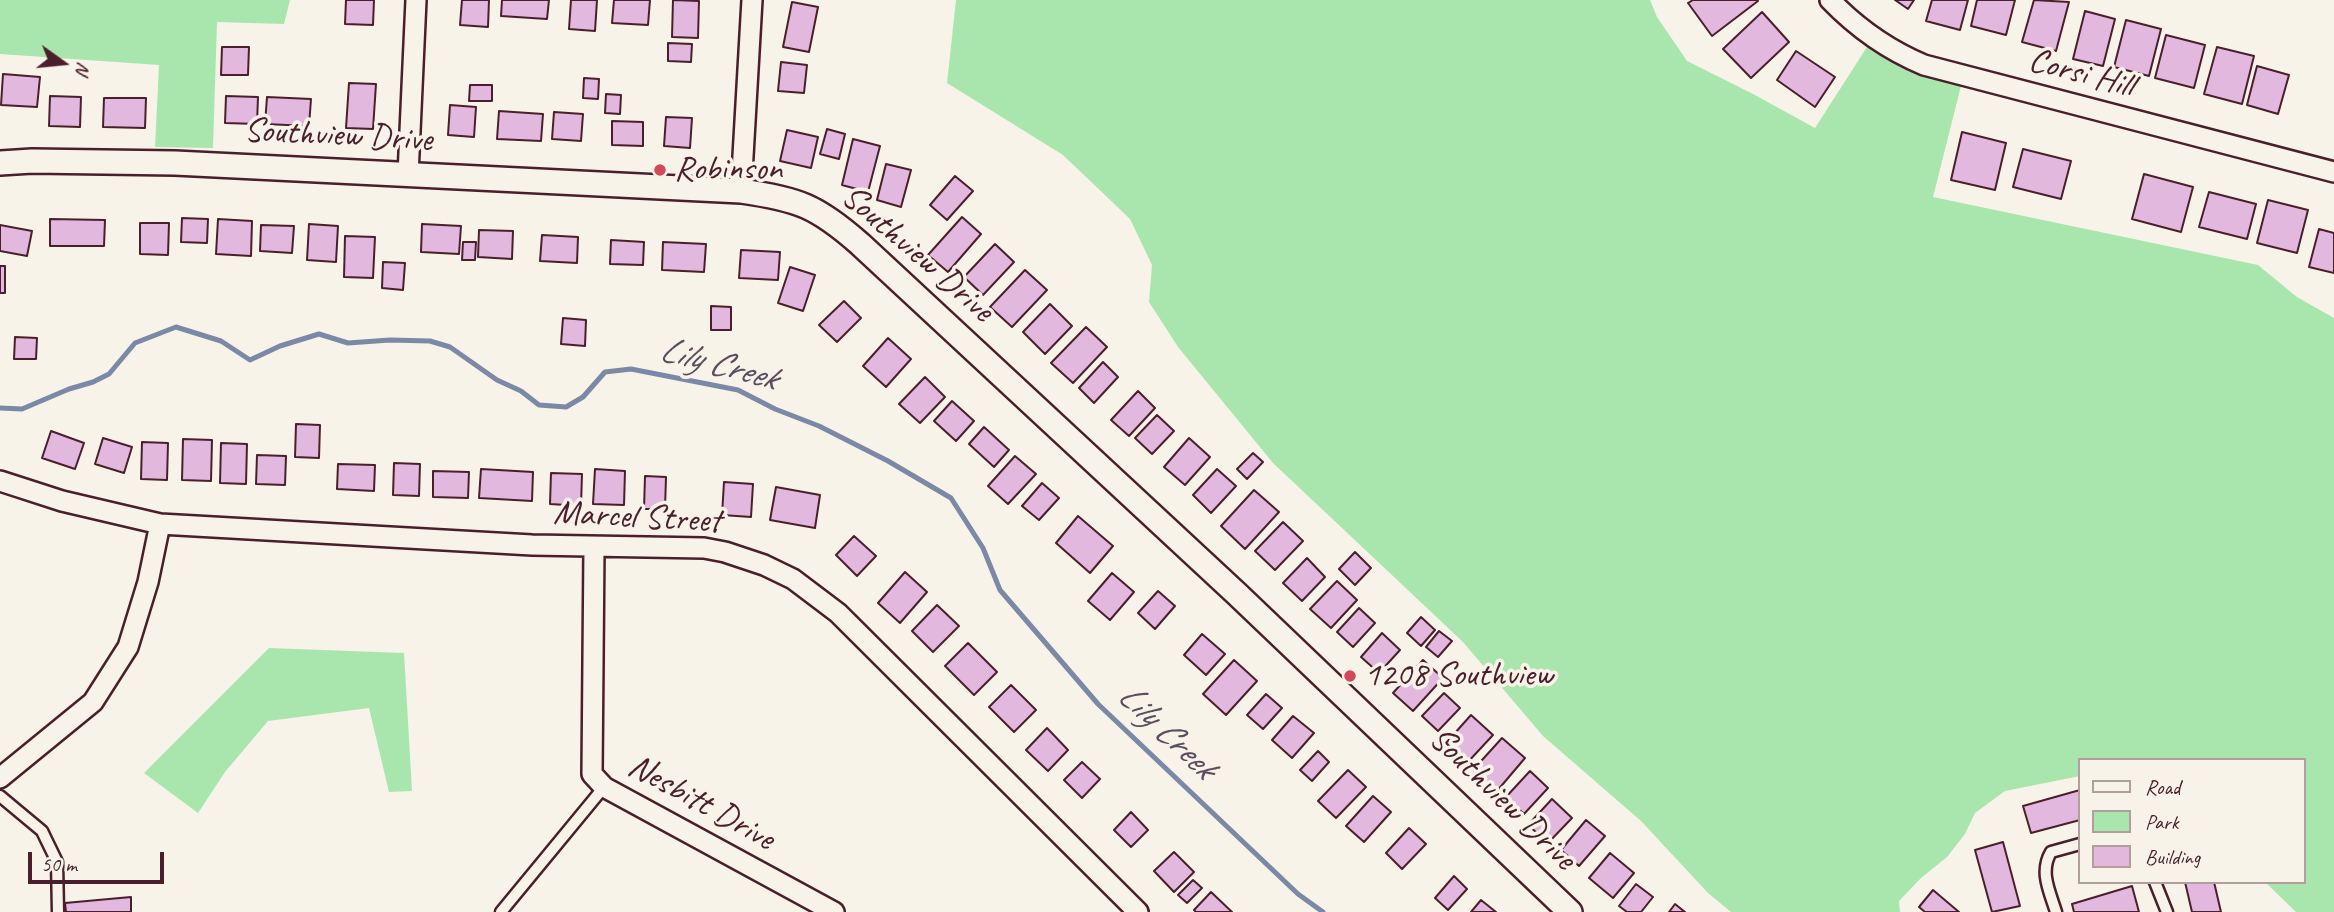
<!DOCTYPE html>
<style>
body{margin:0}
#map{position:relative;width:2334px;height:912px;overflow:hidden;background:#f7f3e8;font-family:Caveat,sans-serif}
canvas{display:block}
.legend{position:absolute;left:2078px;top:758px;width:228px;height:126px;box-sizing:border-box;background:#f7f3e8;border:2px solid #b29e9c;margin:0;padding:9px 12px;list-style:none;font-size:21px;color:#4a1f2b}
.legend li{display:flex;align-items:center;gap:14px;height:35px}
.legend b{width:35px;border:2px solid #b29e9c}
.north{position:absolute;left:28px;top:28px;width:70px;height:70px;-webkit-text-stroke:5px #f7f3e8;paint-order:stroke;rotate:105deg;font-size:19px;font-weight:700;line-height:28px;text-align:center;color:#4a1f2b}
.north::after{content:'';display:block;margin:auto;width:24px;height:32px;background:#4a1f2b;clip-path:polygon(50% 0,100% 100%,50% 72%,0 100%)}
.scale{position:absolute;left:28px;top:852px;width:136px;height:32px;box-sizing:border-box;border:4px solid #4a1f2b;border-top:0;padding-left:9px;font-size:21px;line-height:24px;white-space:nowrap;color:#4a1f2b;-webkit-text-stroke:5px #f7f3e8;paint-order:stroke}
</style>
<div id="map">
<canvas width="2334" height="912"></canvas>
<ul class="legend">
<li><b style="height:9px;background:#f7f3e8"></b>Road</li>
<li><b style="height:19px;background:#a9e6ad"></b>Park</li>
<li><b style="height:19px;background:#e3b8de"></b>Building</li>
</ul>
<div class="north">N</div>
<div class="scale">50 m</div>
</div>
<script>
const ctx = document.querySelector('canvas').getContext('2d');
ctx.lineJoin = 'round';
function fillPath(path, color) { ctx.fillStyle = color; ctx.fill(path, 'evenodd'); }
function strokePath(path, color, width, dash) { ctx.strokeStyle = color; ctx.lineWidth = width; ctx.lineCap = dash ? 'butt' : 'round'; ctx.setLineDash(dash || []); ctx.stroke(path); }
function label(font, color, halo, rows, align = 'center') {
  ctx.font = font + ' Caveat,sans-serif'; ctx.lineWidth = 7; ctx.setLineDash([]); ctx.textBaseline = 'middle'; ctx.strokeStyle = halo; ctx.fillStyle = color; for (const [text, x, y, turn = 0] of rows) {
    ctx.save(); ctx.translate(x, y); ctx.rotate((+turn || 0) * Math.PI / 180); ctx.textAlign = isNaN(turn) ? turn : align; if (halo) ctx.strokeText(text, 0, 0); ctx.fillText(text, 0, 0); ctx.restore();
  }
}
fillPath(new Path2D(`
 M0,0H290L284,24L217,22L213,148L155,147L159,65L0,54Z
 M956,0H1650L1657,17L1687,61L1753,94L1815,128L1874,36L1964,74L1933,197L2258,265L2297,297L2334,318V912H2296L2265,882H2304V760H2080V776L2005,791L1975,813L1965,834L1947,857L1921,878L1899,901L1900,912H1731L1708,893L1641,821L1543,736L1463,642L1273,463L1178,347L1149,302L1152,265L1130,219L1063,155L947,83Z
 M269,648L404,653L412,791L389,792L369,708L268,721L225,772L198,813L144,773Z`), '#a9e6ad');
strokePath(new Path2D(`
 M0,408L22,409L69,389L93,382L109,374L135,343L176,327L221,341L250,360L280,346L319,334L348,343L390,340L430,341L450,347L497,380L521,391L539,405L566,407L583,397L605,372L631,369L738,390L775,409L819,426L888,461L951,498L983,548L1000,590L1098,704L1298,894L1323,912`), '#7b89a7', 5);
const building = new Path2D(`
 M346,0H374L373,25L345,24Z
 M462,0H489L488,27L460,25Z
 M502,0H549L547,19L501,16Z
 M571,0H597L595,31L569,29Z
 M614,0H650L648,25L612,23Z
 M673,0L699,1L698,38L672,37Z
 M1693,0H1757L1758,1L1712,36L1688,3Z
 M1895,0H1914L1908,9Z
 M1932,0H1968L1960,30L1926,21Z
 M1977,0H2015L2006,35L1971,26Z
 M2034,0L2069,2L2056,51L2022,42Z
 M792,2L818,7L809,52L783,47Z
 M2085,11L2115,19L2103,66L2073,59Z
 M1762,12L1789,42L1751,78L1723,49Z
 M2126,20L2161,29L2149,76L2114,67Z
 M2166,35L2205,45L2194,88L2155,78Z
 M668,43L692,44L691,62L668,61Z
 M222,47H249L248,75H221Z
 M2217,47L2254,56L2242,104L2204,94Z
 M1796,51L1835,77L1815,107L1777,80Z
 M781,62L807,65L804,93L778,91Z
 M2257,66L2289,75L2278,114L2247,105Z
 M3,74L40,77L37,107L1,105Z
 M584,78L599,79L598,99L583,98Z
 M349,83L376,84L373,129L346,128Z
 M470,85H492V101H469Z
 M606,94L621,95L620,114L605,113Z
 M50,96L81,97L80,127L49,126Z
 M226,96L258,97L257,124L225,123Z
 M267,97L311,99L309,126L265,124Z
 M104,98H146L145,128L103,127Z
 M450,105L476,107L474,137L448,135Z
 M499,111L543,114L541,141L497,139Z
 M554,112L583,114L581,141L552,139Z
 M666,117L692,118L690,148L664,146Z
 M612,121L643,122V146L612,145Z
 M827,129L845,134L839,159L820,154Z
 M787,130L818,137L811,168L780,161Z
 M1962,132L2006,143L1995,190L1951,180Z
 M853,139L880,146L868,192L842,185Z
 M2023,149L2071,161L2061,199L2013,187Z
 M886,164L911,170L901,207L877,200Z
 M2144,174L2193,187L2181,232L2132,219Z
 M955,176L973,191L947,220L930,205Z
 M2209,192L2256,204L2247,239L2199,227Z
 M2268,200L2308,210L2297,253L2257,243Z
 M962,217L981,234L948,272L928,255Z
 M182,218L208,219L207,243L181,242Z
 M50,219L105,220L104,246H50Z
 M218,219L252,221L251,256L216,254Z
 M140,223H169L168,255L140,254Z
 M309,224L338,226L336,262L307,260Z
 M422,224L461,226L459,254L421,252Z
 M0,225L32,231L27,256L0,251Z
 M261,225L294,226L292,253L260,251Z
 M2319,229L2334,233V273L2309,267Z
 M479,230L513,231L512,259L478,257Z
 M542,235L578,237L577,263L540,261Z
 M345,236L375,237L373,278L344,277Z
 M611,240L644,242L643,265L610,264Z
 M463,242H476L475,260H462Z
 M663,242L706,244L704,272L662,270Z
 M995,244L1014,262L983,295L964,277Z
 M741,250L780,252L778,280L739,278Z
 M383,262L405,263L403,290L382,288Z
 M0,266H5V293H0Z
 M790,267L815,275L803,311L778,303Z
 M1025,270L1047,290L1012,327L990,307Z
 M844,301L861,318L837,342L819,325Z
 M1050,304L1072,326L1045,354L1023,332Z
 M711,306L731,307V330H711Z
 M563,318L586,320L585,346L561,344Z
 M1086,327L1107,347L1073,383L1051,363Z
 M15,337L37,338L36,359H14Z
 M888,338L911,359L886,387L863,366Z
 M1103,362L1118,377L1094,403L1079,388Z
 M925,377L945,397L920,423L899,404Z
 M1138,391L1155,408L1129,436L1111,420Z
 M952,401L974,421L956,441L934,421Z
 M1157,415L1174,431L1152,454L1135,438Z
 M296,424L320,425L319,458L295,457Z
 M984,427L1009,450L994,467L969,444Z
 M51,431L84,443L75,469L42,458Z
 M103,438L132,447L124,473L95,464Z
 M1189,438L1210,457L1185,485L1164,467Z
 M183,439L212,440L211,481L182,480Z
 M142,442L168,443L167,480L141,479Z
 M221,443L247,444L246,484L220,483Z
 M1253,453L1263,462L1247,479L1237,469Z
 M257,455L286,456L285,485L256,484Z
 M1015,456L1036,474L1008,504L988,486Z
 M394,463L420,464L419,496L393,495Z
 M338,464L375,465L374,491L337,489Z
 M481,469L533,472L532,501L479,498Z
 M595,469L625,471L624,505L593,504Z
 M1217,469L1236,486L1211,513L1193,495Z
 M433,471L469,472L468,498L433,497Z
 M551,473L582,474L581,506L550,504Z
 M645,476L666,477L665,509H644Z
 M724,482L753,484L751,517L722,515Z
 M1042,483L1059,498L1039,520L1022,506Z
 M776,487L820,495L815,528L770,520Z
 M1254,490L1279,512L1245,549L1221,526Z
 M1078,516L1113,546L1090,573L1056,543Z
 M1283,522L1303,541L1275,570L1255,551Z
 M854,536L876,556L857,576L836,555Z
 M1355,552L1371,568L1355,585L1339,569Z
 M1307,558L1325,577L1302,601L1283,583Z
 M905,572L927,592L900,623L878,603Z
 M1112,573L1134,592L1110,620L1088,601Z
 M1337,581L1357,600L1331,628L1310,609Z
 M1158,591L1175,606L1155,629L1138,613Z
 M937,605L959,626L933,652L912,631Z
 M1359,608L1375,623L1353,647L1337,632Z
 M1421,617L1435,630L1421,646L1407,633Z
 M1439,631L1452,641L1438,657L1426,647Z
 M1382,633L1400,650L1379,673L1361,657Z
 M1202,634L1225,654L1206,675L1184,655Z
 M968,643L997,672L974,695L945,666Z
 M1234,660L1257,681L1226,715L1203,694Z
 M1423,660L1443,678L1413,711L1393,693Z
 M1011,685L1036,710L1014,732L989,707Z
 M1444,693L1460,708L1438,731L1422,716Z
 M1266,694L1282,708L1263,729L1247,715Z
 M1471,715L1493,735L1467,763L1446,743Z
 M1293,716L1314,733L1292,758L1272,740Z
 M1047,728L1068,750L1048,771L1026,750Z
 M1502,738L1525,758L1497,791L1473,770Z
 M1318,751L1329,762L1312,781L1300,770Z
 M1082,762L1100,779L1082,798L1064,780Z
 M1348,770L1366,787L1336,818L1318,801Z
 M1530,771L1548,788L1524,814L1506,797Z
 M2080,790V820L2031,833L2023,806Z
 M1373,796L1391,812L1364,842L1346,826Z
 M1552,799L1572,818L1548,843L1528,825Z
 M1131,812L1148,830L1131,847L1114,830Z
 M1586,820L1605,836L1579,866L1561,850Z
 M1409,828L1426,844L1402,869L1386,853Z
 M2003,842L2020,906L1992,912L1975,850Z
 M1174,852L1194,872L1174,892L1154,871Z
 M1610,853L1634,873L1613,898L1589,878Z
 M1454,876L1467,889L1448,910L1435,898Z
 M1193,880L1202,888L1187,903L1178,895Z
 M2185,882H2214L2221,912H2192Z
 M1636,884L1653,897L1641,912H1627L1619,906Z
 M2132,886L2139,912H2074L2072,904Z
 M1933,890L1959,912H1925L1919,907Z
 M1211,892L1232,912H1196L1194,910Z
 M131,897V912H66L65,903Z
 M1481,900L1496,912H1471Z
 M1675,904L1685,912H1669Z`);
fillPath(building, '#e3b8de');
strokePath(building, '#4a1f2b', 2);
const service = new Path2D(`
 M0,796L42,831L57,862L58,912
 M2155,882L2167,912
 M501,912L604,787
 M2056,912C2050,892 2039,872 2051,852L2080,844`);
const minor = new Path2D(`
 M1830,0C1857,28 1888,50 1924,65L2334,172
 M408,175L416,0
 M741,191L752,0
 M0,481L62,501L160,524L532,545L704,548L725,552L764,565L793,579L838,613L1138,912
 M594,547L592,774L604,787L834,912
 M0,778L93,702L128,647L148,582L160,524`);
const tertiary = new Path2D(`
 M0,163L32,161L175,163L741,191C798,199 817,206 860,244L1237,594L1570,912`);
strokePath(service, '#4a1f2b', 15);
strokePath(minor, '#4a1f2b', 24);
strokePath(tertiary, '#4a1f2b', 28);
strokePath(service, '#f7f3e8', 10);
strokePath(minor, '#f7f3e8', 19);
strokePath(tertiary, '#f7f3e8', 23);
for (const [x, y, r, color] of [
 [660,170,7,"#d1495b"],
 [1350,676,7,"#d1495b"]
]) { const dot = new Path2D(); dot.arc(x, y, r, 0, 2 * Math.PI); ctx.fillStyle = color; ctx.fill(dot); strokePath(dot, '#f7f3e8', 2.5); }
label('35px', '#4a1f2b', '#f7f3e8', [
 ["Corsi Hill",2081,74,15],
 ["Southview Drive",338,136,3],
 ["Southview Drive",917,254,41],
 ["Marcel Street",637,518,3],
 ["Southview Drive",1502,799,44],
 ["Nesbitt Drive",701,803,29]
]);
label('35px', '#4a1f2b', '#f7f3e8', [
 ["Robinson",674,170],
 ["1208 Southview",1364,676]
], 'left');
label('italic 37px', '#5e4b5e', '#f7f3e8', [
 ["Lily Creek",718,365,15],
 ["Lily Creek",1166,732,44]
]);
</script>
